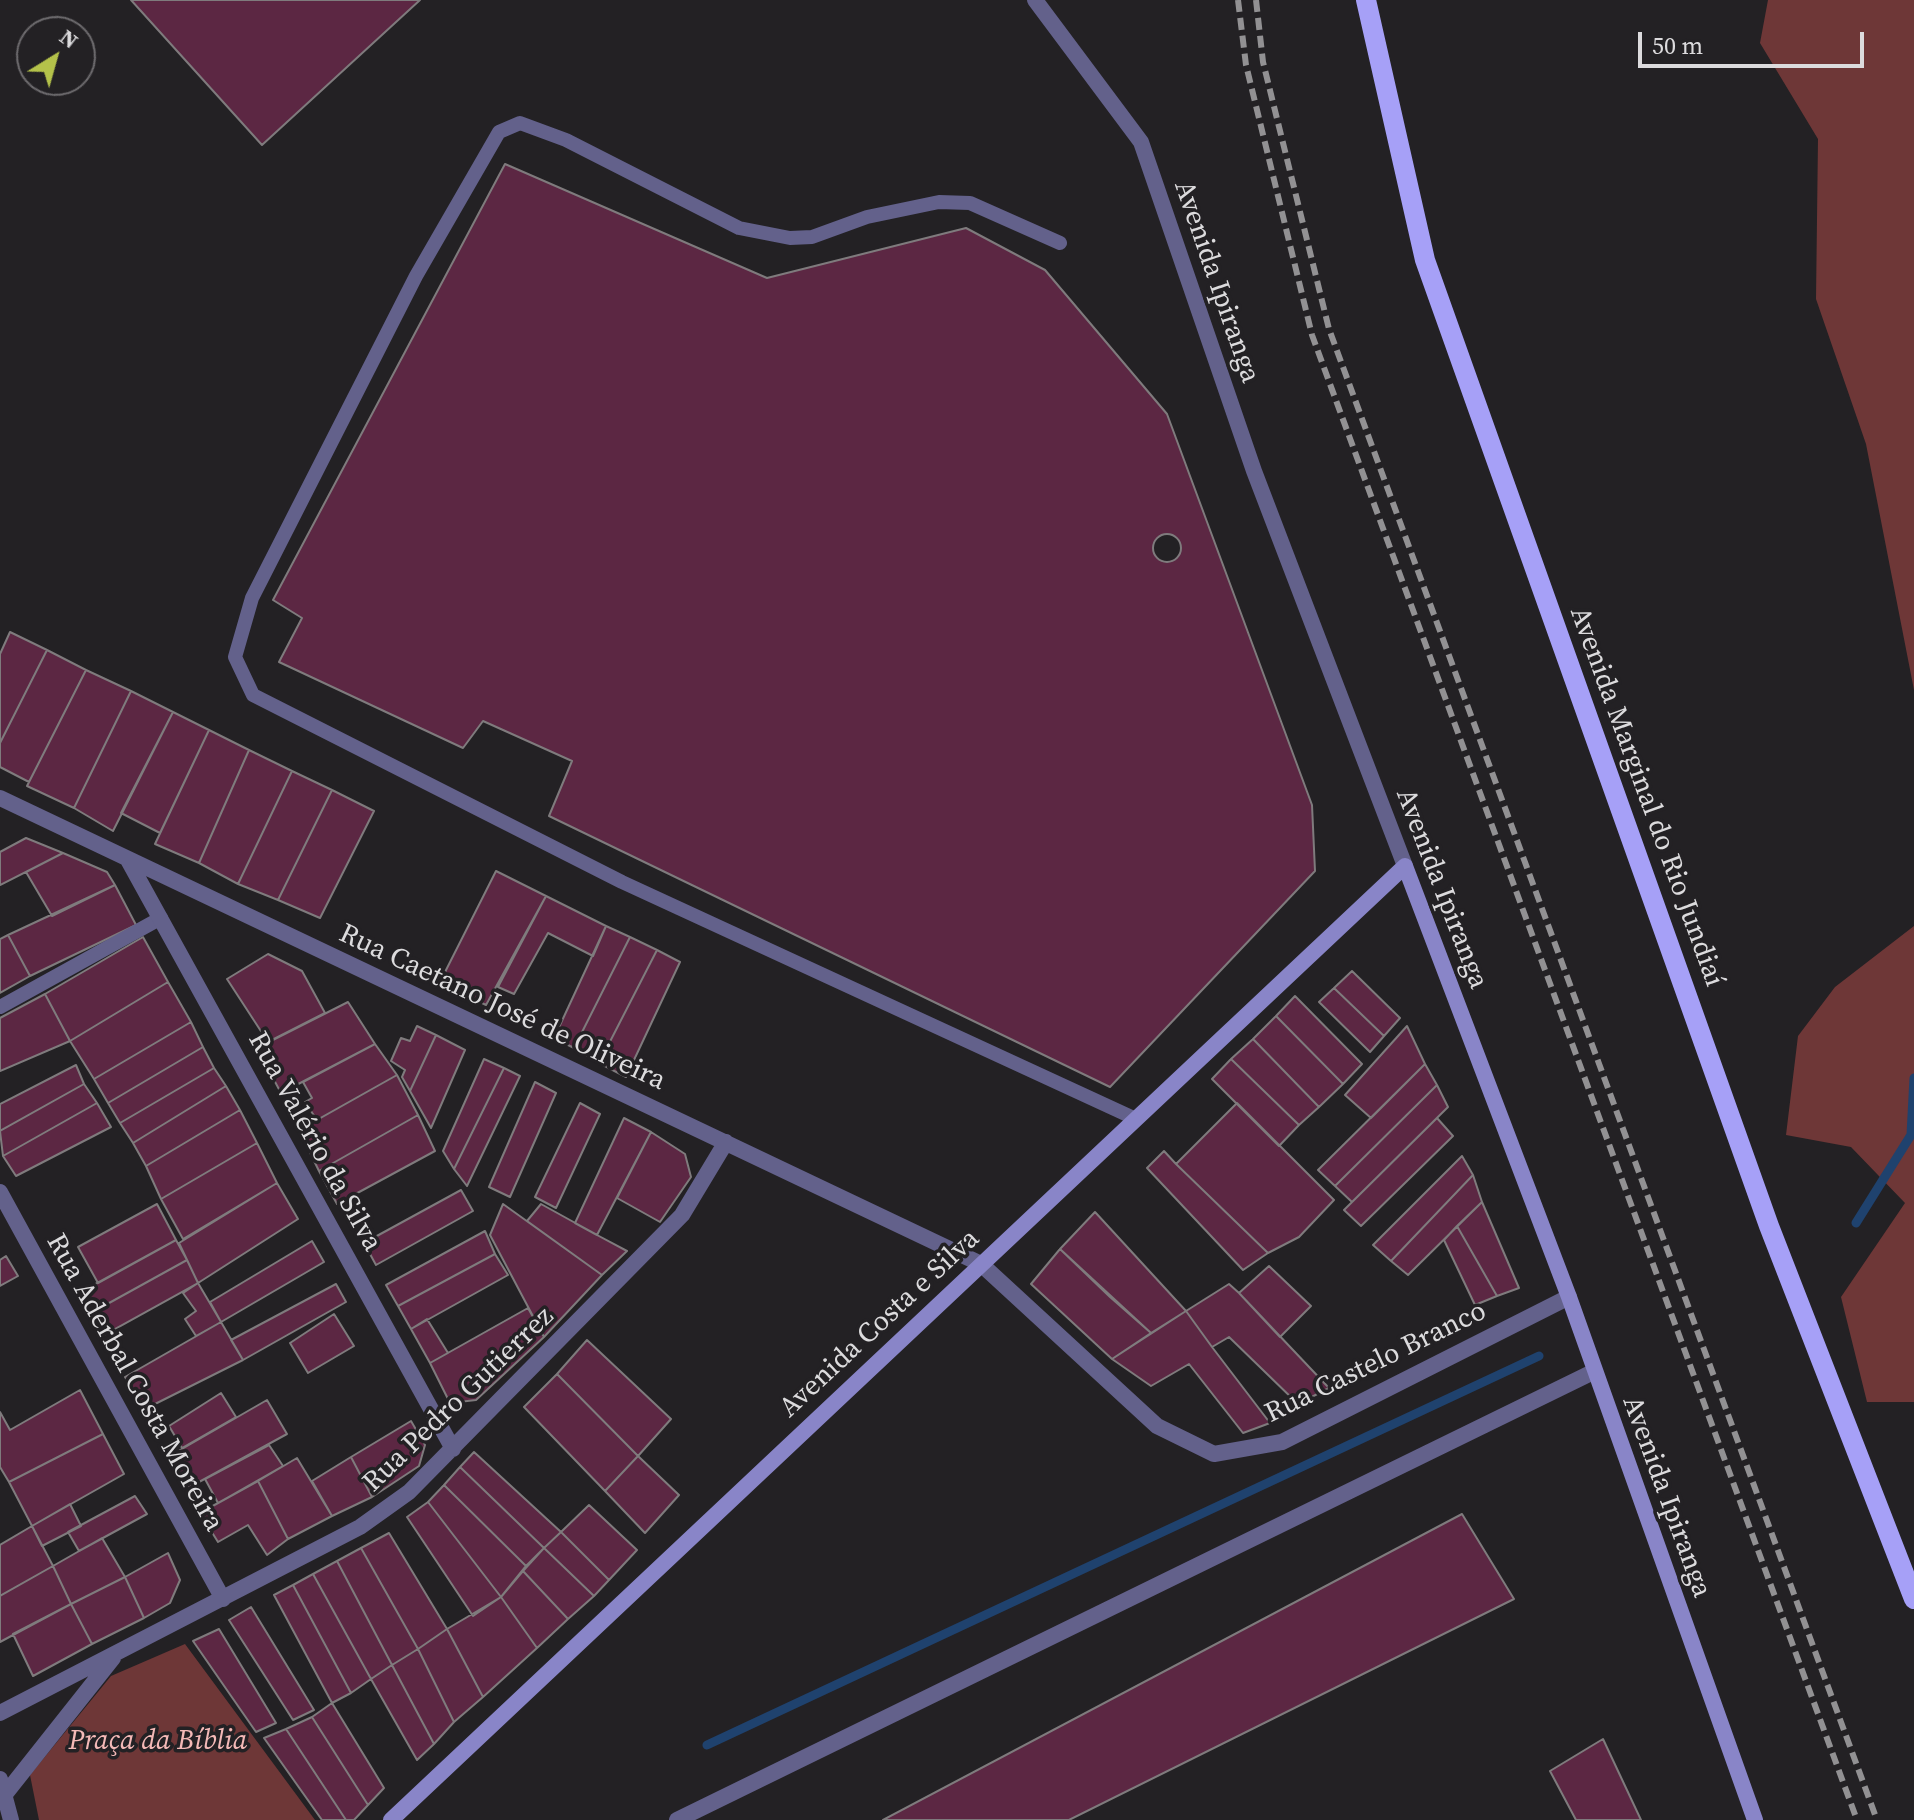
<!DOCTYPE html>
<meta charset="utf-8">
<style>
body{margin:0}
#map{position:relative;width:1914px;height:1820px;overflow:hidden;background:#232124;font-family:"Source Serif 4",serif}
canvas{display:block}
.north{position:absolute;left:16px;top:16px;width:80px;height:80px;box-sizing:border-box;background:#232124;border:2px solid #6d6b6e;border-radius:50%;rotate:37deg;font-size:22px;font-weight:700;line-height:32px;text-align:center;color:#dcdbdd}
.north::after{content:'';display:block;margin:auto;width:28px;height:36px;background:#b4c24a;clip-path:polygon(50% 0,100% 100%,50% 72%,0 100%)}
.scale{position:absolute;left:1638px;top:32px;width:226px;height:36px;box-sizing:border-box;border:4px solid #dcdbdd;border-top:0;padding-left:10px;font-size:24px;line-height:28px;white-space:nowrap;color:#dcdbdd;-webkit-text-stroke:6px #232124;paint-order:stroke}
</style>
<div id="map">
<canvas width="1914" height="1820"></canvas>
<div class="north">N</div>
<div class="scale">50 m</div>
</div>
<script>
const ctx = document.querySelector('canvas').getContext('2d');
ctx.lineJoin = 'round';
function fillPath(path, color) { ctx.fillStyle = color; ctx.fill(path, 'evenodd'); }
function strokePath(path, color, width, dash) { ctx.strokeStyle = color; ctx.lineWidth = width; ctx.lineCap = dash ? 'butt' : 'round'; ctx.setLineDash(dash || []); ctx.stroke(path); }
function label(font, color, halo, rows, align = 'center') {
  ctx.font = font + ' "Source Serif 4",serif'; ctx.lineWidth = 7; ctx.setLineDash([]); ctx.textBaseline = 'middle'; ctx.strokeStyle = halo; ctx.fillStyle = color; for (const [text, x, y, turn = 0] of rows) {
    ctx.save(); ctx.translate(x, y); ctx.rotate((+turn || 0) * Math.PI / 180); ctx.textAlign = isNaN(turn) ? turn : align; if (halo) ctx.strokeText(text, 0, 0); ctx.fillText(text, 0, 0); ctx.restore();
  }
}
fillPath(new Path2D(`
 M1768,0H1914V690L1866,444L1816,299L1818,139L1760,43Z
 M1914,926V1402H1867L1841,1297L1905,1203L1851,1147L1786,1135L1798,1036L1835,987Z
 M185,1644L315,1820H39L30,1775L111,1676Z`), '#6e3737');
strokePath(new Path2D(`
 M1856,1223L1911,1135L1914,1078
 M707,1745L1539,1356`), '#1f426e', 9);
const building = new Path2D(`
 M131,0H420L262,145Z
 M505,164L767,278L966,228L1045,270L1167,414L1312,805L1315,871L1110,1087L549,816L572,761L483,721L463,748L279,662L302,618L273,600Z
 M1153 548a14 14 0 1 1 28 0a14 14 0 1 1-28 0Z
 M10,632L47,650L0,743V654Z
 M47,650L86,670L29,782L0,767V743Z
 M86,670L131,691L74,808L27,786Z
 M131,691L173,712L113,831L74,808Z
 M173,712L209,730L160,833L121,813Z
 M209,730L249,750L199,863L155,844Z
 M249,750L292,771L238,884L199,863Z
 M292,771L332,790L278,900L238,884Z
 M332,790L374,811L320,918L278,900Z
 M26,838L63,853L0,885V852Z
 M63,853L107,872L115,885L52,916L26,872Z
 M496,871L546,896L486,1005L440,982Z
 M115,885L136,925L30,976L8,935Z
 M546,896L606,926L593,956L548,933L514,994L498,987Z
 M606,926L630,937L574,1048L554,1038Z
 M8,935L30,976L0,993V939Z
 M143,937L168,982L70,1041L45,994Z
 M630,937L657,950L599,1063L574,1048Z
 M657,950L680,962L626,1077L599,1063Z
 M268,954L302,971L325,1013L268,1042L227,979Z
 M1352,971L1400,1018L1384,1036L1334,988Z
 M168,982L191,1022L94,1079L70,1041Z
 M1334,988L1384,1036L1370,1052L1319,1002Z
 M45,994L70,1041L0,1071V1018Z
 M1295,996L1362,1064L1343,1084L1276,1016Z
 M348,1002L375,1044L281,1093L257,1048Z
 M1276,1016L1343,1084L1319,1107L1253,1039Z
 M191,1022L203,1047L108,1103L94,1079Z
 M417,1026L436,1035L410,1091L402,1077L405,1070L391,1061L401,1038L410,1041Z
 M1407,1026L1425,1064L1371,1118L1345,1095Z
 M436,1035L465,1050L431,1128L410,1091Z
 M1253,1039L1319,1107L1299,1125L1231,1059Z
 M375,1044L397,1075L317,1120L305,1102L312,1098L303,1082Z
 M203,1047L214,1068L120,1123L108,1103Z
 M484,1059L504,1068L454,1169L443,1151Z
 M1231,1059L1299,1125L1279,1146L1212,1079Z
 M1425,1064L1437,1085L1335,1186L1318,1170Z
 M76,1065L84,1084L0,1131V1104Z
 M214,1068L226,1086L133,1143L120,1123Z
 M504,1068L520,1076L467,1186L454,1169Z
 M397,1075L418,1115L319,1171L299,1130Z
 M535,1082L556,1093L510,1197L489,1187Z
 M84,1084L97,1103L3,1156L0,1131Z
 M1437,1085L1448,1107L1352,1202L1335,1186Z
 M226,1086L240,1110L146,1166L133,1143Z
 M97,1103L111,1127L16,1176L3,1156Z
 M580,1103L600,1114L556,1208L535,1197Z
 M1237,1103L1334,1200L1299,1237L1268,1253L1176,1164Z
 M240,1110L257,1143L161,1199L146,1166Z
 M418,1115L435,1151L337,1204L319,1171Z
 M624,1118L651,1132L597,1235L575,1223Z
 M1437,1118L1453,1136L1361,1226L1344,1210Z
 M651,1132L685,1154L691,1177L660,1222L617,1198Z
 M257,1143L277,1183L183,1239L161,1199Z
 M1164,1151L1176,1164L1268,1253L1243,1270L1147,1168Z
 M1462,1156L1473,1175L1391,1261L1373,1245Z
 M1473,1175L1482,1202L1408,1275L1391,1261Z
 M277,1183L298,1219L198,1283L179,1243Z
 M461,1190L473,1211L376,1265L364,1243Z
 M1482,1202L1519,1288L1497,1296L1457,1226Z
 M157,1204L176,1240L98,1283L78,1247Z
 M503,1204L602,1275L544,1337L490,1235Z
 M541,1204L597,1235L627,1251L602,1275L527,1221Z
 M1095,1212L1186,1311L1151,1333L1060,1249Z
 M1457,1226L1497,1296L1475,1305L1444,1240Z
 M485,1231L495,1254L398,1306L386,1285Z
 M176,1240L187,1260L91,1313L79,1293Z
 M312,1241L324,1262L221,1322L210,1302Z
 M1060,1249L1110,1297L1151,1333L1112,1359L1031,1284Z
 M495,1254L508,1275L411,1329L398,1306Z
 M6,1256L18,1276L0,1286V1260Z
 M187,1260L198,1283L104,1335L91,1313Z
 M1269,1266L1311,1306L1280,1337L1239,1293Z
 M198,1283L221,1322L196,1336L185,1319L196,1311L183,1293Z
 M336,1284L346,1302L243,1360L231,1340Z
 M1229,1284L1239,1293L1329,1388L1298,1404L1229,1337L1212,1347L1186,1311Z
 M528,1308L544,1337L476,1400L450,1403L430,1363Z
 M1186,1311L1212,1347L1270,1423L1243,1433L1189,1364L1151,1386L1112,1359Z
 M334,1314L354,1346L308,1373L290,1343Z
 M427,1319L448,1353L430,1363L411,1329Z
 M221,1322L243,1360L145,1409L125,1377Z
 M587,1340L671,1419L638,1456L557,1374Z
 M557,1374L638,1456L605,1491L524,1407Z
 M80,1390L103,1434L9,1482L0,1467V1412L10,1430Z
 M221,1393L236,1417L182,1448L169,1426Z
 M267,1400L287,1434L188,1488L168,1457Z
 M411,1421L425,1445L419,1466L372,1497L351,1457Z
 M103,1434L124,1474L32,1526L9,1482Z
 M269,1445L283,1466L218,1503L205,1479Z
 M474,1452L561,1532L544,1548L460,1467Z
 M638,1456L679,1495L645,1533L605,1491Z
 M351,1457L372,1497L332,1516L312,1481Z
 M297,1458L332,1516L288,1539L258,1481Z
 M460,1467L544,1548L526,1566L444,1485Z
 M258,1481L288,1539L267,1555L248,1525L218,1542L200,1513Z
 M444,1485L526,1566L501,1597L428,1502Z
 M135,1496L147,1514L79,1551L68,1532Z
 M428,1502L501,1597L473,1616L407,1517Z
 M70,1504L81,1526L42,1546L32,1526Z
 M589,1505L637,1550L609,1580L561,1532Z
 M1462,1514L1514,1599L1069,1820H883Z
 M32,1526L53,1566L0,1596V1545Z
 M561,1532L609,1580L594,1596L544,1548Z
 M389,1533L447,1629L418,1649L361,1548Z
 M102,1538L125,1577L71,1604L53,1566Z
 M361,1548L418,1649L392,1665L337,1561Z
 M544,1548L594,1596L568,1619L523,1571Z
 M168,1553L180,1580L170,1603L144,1618L125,1577Z
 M337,1561L392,1665L371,1679L313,1574Z
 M53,1566L71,1604L0,1642V1596Z
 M523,1571L568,1619L537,1648L501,1597Z
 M313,1574L371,1679L351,1693L293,1585Z
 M125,1577L144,1618L92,1644L71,1604Z
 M293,1585L351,1693L332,1703L274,1595Z
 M501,1597L537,1648L483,1697L447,1629Z
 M71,1604L92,1644L33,1676L13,1634Z
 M251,1607L314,1710L293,1720L229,1620Z
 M219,1629L276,1723L256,1732L193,1641Z
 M447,1629L483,1697L454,1722L418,1649Z
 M418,1649L454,1722L434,1744L392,1665Z
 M392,1665L434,1744L417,1760L371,1679Z
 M332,1703L384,1788L368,1805L312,1717Z
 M312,1717L368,1805L354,1820H346L286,1729Z
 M286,1729L346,1820H322L264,1738Z
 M1603,1739L1641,1820H1576L1550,1771Z`);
fillPath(building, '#5c2743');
strokePath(building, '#7f7b7d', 2);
strokePath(new Path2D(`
 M1060,243L970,203L939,202L867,217L812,237L790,238L739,228L566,140L520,123L499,132L416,276L252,598L235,657L253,695L622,882L1136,1119
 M0,1007L161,918`), '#63618b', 14);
strokePath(new Path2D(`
 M1035,0L1141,142L1254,471L1405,866
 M0,798L981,1264L1157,1426L1214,1454L1282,1442L1569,1297
 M128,860L453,1449
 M0,1192L223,1599
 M0,1713L360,1527L409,1492L682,1215L726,1142
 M0,1779L11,1820
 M6,1793L113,1658
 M677,1820L1593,1372`), '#63618b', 16);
strokePath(new Path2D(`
 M391,1820L1405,866L1569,1297L1755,1820`), '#8985c8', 16);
strokePath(new Path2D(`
 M1366,0L1425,260L1769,1226L1914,1599`), '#a6a0f7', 20);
strokePath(new Path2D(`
 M1238,0L1246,65L1312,335L1857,1820
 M1256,0L1263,62L1329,329L1877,1820`), '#929193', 6, [12, 6]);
label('28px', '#dcdbdd', '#232124', [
 ["Avenida Ipiranga",1216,282,71],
 ["Avenida Marginal do Rio Jundiaí",1646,797,70],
 ["Avenida Ipiranga",1441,889,69],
 ["Rua Caetano José de Oliveira",502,1008,25],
 ["Rua Valério da Silva",314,1142,61],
 ["Avenida Costa e Silva",880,1324,-43],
 ["Rua Castelo Branco",1376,1363,-26],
 ["Rua Aderbal Costa Moreira",134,1383,61],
 ["Rua Pedro Gutierrez",459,1400,-44],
 ["Avenida Ipiranga",1666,1497,70]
]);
label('italic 28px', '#f4b9b7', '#232124', [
 ["Praça da Bíblia",158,1742]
]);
</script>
